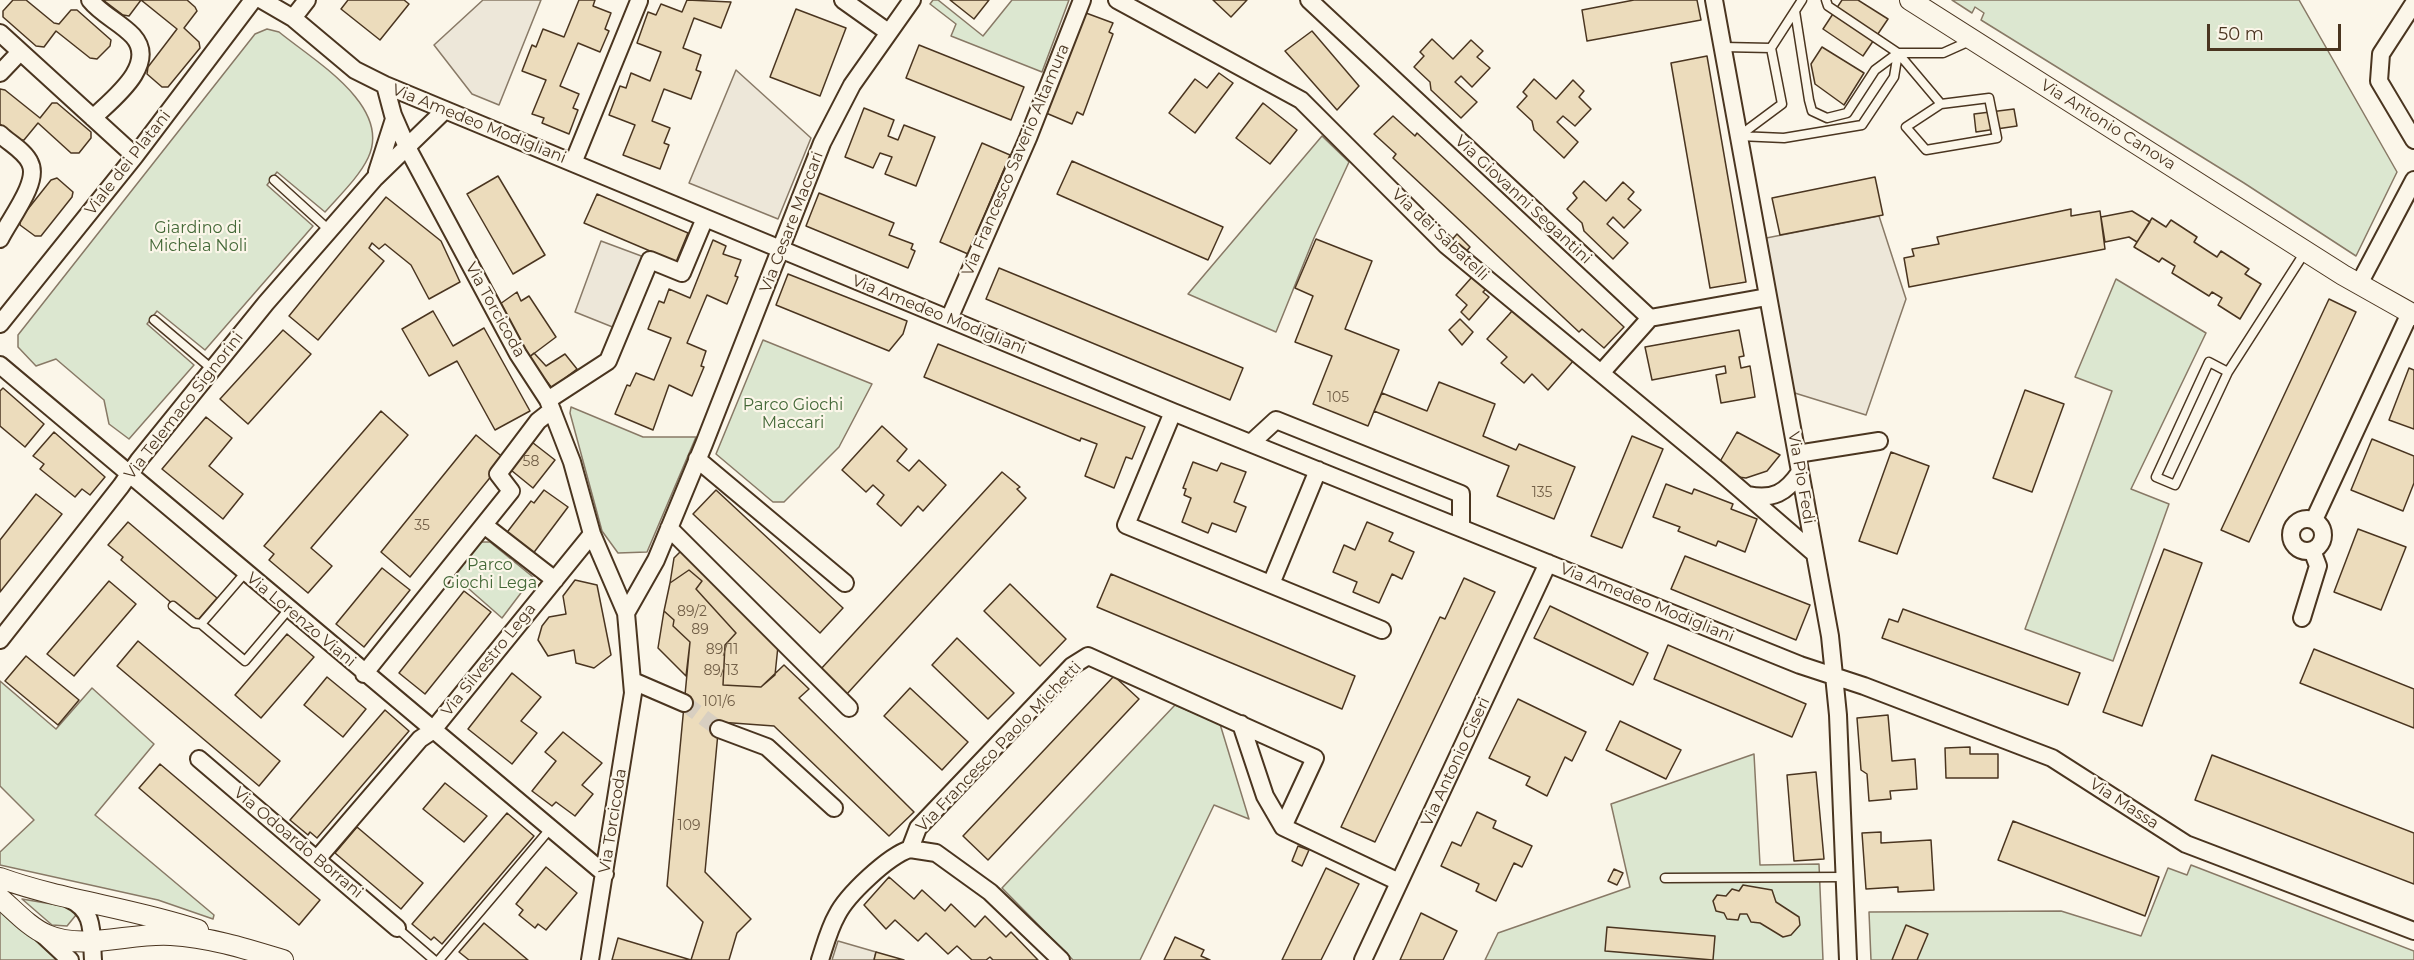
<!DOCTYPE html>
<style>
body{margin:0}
#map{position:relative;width:2414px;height:960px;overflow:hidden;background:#fbf6e9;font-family:Montserrat,sans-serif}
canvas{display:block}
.scale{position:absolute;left:2207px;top:24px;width:134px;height:27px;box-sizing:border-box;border:3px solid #4a3520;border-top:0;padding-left:8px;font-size:18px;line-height:21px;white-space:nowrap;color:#4a3520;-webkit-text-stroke:4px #fbf6e9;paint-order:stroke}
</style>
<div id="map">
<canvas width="2414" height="960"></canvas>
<div class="scale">50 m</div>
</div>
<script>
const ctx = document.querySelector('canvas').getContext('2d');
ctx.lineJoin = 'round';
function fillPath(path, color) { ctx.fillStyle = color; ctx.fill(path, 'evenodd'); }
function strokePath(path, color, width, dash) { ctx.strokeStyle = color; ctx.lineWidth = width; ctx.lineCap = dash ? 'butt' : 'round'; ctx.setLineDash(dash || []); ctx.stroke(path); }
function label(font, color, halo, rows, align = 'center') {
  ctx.font = font + ' Montserrat,sans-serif'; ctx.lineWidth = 4.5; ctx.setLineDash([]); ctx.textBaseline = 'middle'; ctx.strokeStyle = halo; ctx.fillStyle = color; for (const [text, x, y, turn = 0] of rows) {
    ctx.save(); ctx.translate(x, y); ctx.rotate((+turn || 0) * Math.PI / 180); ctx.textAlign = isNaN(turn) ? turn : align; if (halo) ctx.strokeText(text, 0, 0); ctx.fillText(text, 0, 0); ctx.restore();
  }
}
const green = new Path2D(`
 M933,0H938L983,36L1012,0H1069L1042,72L951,36L956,24L930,4Z
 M1952,0H2299L2397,172L2356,256L2244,183L1981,20L1984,13L1975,7L1972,13Z
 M267,29L279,32C313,60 393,106 368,158C359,177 339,196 325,212L277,172L267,185L313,226L205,350L157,311L147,324L194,365L129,439L109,424L104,400L56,359L36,366L18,347V335L255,34Z
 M1322,136L1349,162L1314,238L1276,332L1188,294Z
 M2116,279L2206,333L2131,489L2169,504L2113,661L2025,629L2112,391L2075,377Z
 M763,340L872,384L839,447L784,502H773L716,454Z
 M571,407L643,437H696L647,552L618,553L602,531L570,413Z
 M479,542H490L533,577L502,618L453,575Z
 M0,681L56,729L92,688L154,744L95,815L214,915L213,919L158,900L0,865V852L34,820L0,786Z
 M1175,705L1220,724L1249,819L1214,805L1140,960H1073L1002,888Z
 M1754,754L1760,865L1819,864L1823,960H1485L1498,933L1630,887L1611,804Z
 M2191,865L2414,951V960H1871L1869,912L2061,911L2141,936L2168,868L2187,875Z
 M22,899L75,908L76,915L67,926L52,925Z
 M0,908L60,960H0Z`);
fillPath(green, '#dce7d0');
strokePath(green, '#887966', 1.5);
const parking = new Path2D(`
 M483,0H541L499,105L472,94L434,45Z
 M736,70L811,138L778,219L689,183Z
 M1879,216L1906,299L1866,415L1785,390L1756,240Z
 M601,241L644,257L615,328L575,312Z
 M838,941L876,952L874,960H832Z`);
fillPath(parking, '#ede7d9');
strokePath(parking, '#887966', 1.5);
const building = new Path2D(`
 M13,0H26L54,23L59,24L71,10H77L111,40L110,46L97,59L90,58L56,31L44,47L36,46L3,17V11Z
 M103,0H187L195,7L197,11L184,28L199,42L200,48L168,87H162L147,74L148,67L177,29L141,0L129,16L123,15Z
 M348,0H404L409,4L380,40L341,9Z
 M579,0H595L593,6L611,13L605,29L609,31L600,52L578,43L560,86L579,94L573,108L578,110L569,134L542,123L544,118L532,114L546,80L522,71L532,45L536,47L543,29L564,37Z
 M687,0L731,2L721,28L694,18L683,48L701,55L696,70L701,72L691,99L664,89L652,121L670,128L664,143L669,145L660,169L623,155L635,125L609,115L620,86L626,88L631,73L650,81L661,52L637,43L648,12L656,15L661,4L682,12Z
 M950,0H989L974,19Z
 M1213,0H1247L1231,17Z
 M1634,0H1697L1701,20L1587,41L1582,10Z
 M1842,0H1858L1888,19L1863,56L1823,29Z
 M796,9L846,28L820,96L770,77Z
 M1086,13L1113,23L1109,32L1113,34L1083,115L1077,112L1072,124L1046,113Z
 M1312,31L1359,86L1337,110L1285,51Z
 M1432,39L1453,59L1471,40L1483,51L1477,57L1490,68L1472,87L1461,76L1455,82L1477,102L1461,118L1431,90L1430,82L1414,67L1424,56L1420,52Z
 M919,45L1024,87L1011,120L906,78Z
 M1822,47L1864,73L1844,105L1815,84L1811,64Z
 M1707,56L1746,282L1710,288L1671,63Z
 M1219,73L1233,83L1195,133L1169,113L1195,79L1207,88Z
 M1534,79L1556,99L1573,80L1584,91L1579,97L1591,109L1575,126L1563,116L1557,122L1578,142L1564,158L1534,130L1532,121L1517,107L1527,96L1523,92Z
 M0,89L5,90L40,118L52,103H57L91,132V138L79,153H71L38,123L24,140H18L0,124Z
 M1263,103L1297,130L1270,164L1236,138Z
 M864,108L894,120L888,136L898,140L904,125L935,137L916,186L885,174L892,157L880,153L873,168L845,157Z
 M2014,109L2017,126L1976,132L1974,114Z
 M1393,116L1415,136L1417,133L1624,327L1604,348L1582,329L1579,332L1393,158L1396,154L1374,134Z
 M982,143L1010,155L968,254L940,242Z
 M1072,161L1223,227L1208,260L1057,194Z
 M498,176L545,255L513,274L467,194Z
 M1875,177L1883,215L1780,235L1772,198Z
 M57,178L73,192L72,197L41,236H35L20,225V219L51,180Z
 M1584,181L1606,201L1623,182L1634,192L1628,199L1641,210L1624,228L1613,217L1607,224L1628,243L1613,259L1584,231L1582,223L1567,209L1577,198L1573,193Z
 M819,193L894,223L889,235L913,244L911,249L915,251L908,268L806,226Z
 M597,194L688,233L676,262L584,223Z
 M386,197L441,241L460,282L429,299L411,265L385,244L379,249L372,243L369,248L384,261L318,340L289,316Z
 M2071,209V216L2100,211L2105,249L1909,287L1904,258L1914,256L1912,249L1939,244L1937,237Z
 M2132,211L2150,222L2137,242L2129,237L2105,242L2101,217Z
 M2152,218L2166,227L2171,220L2197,237L2194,242L2217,257L2221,251L2249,269L2245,274L2261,284L2240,319L2218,305L2222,298L2212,292L2209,296L2172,273L2175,266L2162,258L2159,262L2134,247Z
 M1457,234L1470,247L1463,255L1450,242Z
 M1316,239L1372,261L1345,329L1399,350L1368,426L1313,404L1332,356L1295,342L1313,296L1295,288Z
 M713,240L726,246L723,254L741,260L735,276L738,277L727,304L707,295L687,343L706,351L701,366L704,367L692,396L669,385L653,430L615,414L627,385L630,386L636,373L654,380L671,338L648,329L659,301L664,303L669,289L690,298Z
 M999,268L1243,368L1230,400L986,299Z
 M788,274L907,321L903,334L889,351L776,305Z
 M1472,277L1486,289L1483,292L1489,297L1469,320L1461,312L1467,305L1456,295Z
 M517,292L521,301L529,296L556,337L528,358L500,304Z
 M2329,299L2356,312L2249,542L2221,530Z
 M1513,310L1574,360L1548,390L1532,374L1524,383L1501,363L1507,357L1487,339Z
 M433,311L453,346L484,328L530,411L495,430L457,361L429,376L402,329Z
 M1460,319L1473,332L1462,345L1449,330Z
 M283,330L311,354L248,424L220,399Z
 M1739,330L1744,356L1739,357L1741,368L1750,366L1755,397L1721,403L1716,375L1726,373L1725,366L1652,380L1645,347Z
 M938,344L1145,427L1132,459L1126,457L1114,488L1085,476L1097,444L1081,438L1080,441L924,377Z
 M534,353L546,366L565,354L577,369L552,388L528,358Z
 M2409,368L2414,370V429L2389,420Z
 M1439,382L1495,404L1483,436L1516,450L1519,444L1575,467L1554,519L1497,496L1509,466L1374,411L1382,393L1427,411Z
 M3,388L44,424L25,447L0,426V391Z
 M2025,390L2064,404L2032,492L1993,478Z
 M381,411L408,435L311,548L332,566L308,593L269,560L274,554L264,546Z
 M206,417L232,438L209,466L243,494L223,519L162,469Z
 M882,426L907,449L897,461L909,471L919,460L946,485L923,511L918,506L901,526L877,504L884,495L873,485L866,492L842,470Z
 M54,432L105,477L90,495L82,489L75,497L40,469L44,464L33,456Z
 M1737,432L1780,455L1767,471L1746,478L1738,477L1718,465Z
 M476,435L505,459L410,577L381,552Z
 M1632,436L1663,449L1622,548L1591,536Z
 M528,439L555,460L533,488L506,466Z
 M2372,439L2414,456V483L2403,511L2351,490Z
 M1891,452L1929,466L1897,554L1859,541Z
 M1193,462L1217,471L1221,463L1246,472L1234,502L1246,507L1236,532L1212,523L1208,533L1182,522L1191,498L1184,495L1186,489L1183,488Z
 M1002,472L1020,487L1017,489L1026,498L846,695L820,670Z
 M1666,484L1692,494L1694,489L1733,504L1731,509L1757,519L1745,552L1718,541L1716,546L1678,531L1680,527L1653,517Z
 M544,490L568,507L532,555L505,535L531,501L534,503Z
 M716,490L843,608L820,633L693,514Z
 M36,494L62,514L0,592V540Z
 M128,522L217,598L197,621L181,611L121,560L123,557L108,545Z
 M1367,522L1393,533L1389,541L1414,552L1402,579L1392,574L1379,603L1353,592L1357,582L1333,572L1344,545L1355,550Z
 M2358,529L2406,547L2381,610L2334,592Z
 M2164,549L2202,563L2142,726L2103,712Z
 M682,550L778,646L775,675L761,687L723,685L725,645L736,633L696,589L702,581L689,570L670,583L674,558Z
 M1685,556L1810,605L1796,640L1671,589Z
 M382,568L410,590L364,647L336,624Z
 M689,570L702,581L696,589L736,633L725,645L723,685L761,687L784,665L809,689L799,698L914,812L889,836L774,726L719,722L705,872L751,919L737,933L729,960H612L618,938L691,960L703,922L667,886L690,642L673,626L674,620L664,611L670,583Z
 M1111,574L1355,676L1342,709L1097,607Z
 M1464,578L1495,592L1375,842L1341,827L1440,617L1445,619Z
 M575,580L597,585L611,655L594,668L576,663L574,650L548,656L538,640L542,626L549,617L566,614L563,596Z
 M109,581L136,604L74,676L47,654Z
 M1010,584L1066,639L1040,666L984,611Z
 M464,591L491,612L425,694L399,673Z
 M1550,606L1648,653L1633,685L1534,638Z
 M1903,609L2080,673L2068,705L1882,638L1889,619L1898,622Z
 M664,611L674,620L673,626L690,642L686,676L658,648Z
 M287,634L314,657L261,718L235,695Z
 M957,638L1014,693L988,719L932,665Z
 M138,641L280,761L259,786L117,666Z
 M1668,645L1806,704L1792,737L1654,679Z
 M2314,649L2414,689V728L2300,683Z
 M26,656L79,700L58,725L5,681Z
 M512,673L541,697L521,721L537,733L512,764L468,729Z
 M1114,676L1139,699L988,860L963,836Z
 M327,677L366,709L343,737L304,705Z
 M910,688L968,742L942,770L884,716Z
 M1518,699L1586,732L1572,761L1565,757L1547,796L1526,785L1530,777L1489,758Z
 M385,710L409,731L317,838L310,832L308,835L290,820Z
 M1888,715L1892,761L1915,759L1917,789L1890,791L1891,799L1869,801L1867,774L1861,770L1857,718Z
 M1620,721L1681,750L1666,779L1606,750Z
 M563,732L602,763L582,785L593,794L575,816L556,802L552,806L532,791L556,761L545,752Z
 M1970,747V754H1998V778H1946L1945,748Z
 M2212,755L2414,833V884L2195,800Z
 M160,764L320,900L299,925L139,788Z
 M1816,772L1824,859L1794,861L1787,775Z
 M445,783L487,816L464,842L423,809Z
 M1477,812L1496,821L1493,828L1532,846L1522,867L1514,863L1496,901L1476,891L1479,884L1441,866L1452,842L1461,846Z
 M507,813L534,836L442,944L434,937L431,940L412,924Z
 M2013,821L2159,877L2145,916L1998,860Z
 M357,827L423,883L401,909L335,853Z
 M1881,832V843L1931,840L1934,890L1898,892V887L1866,889L1862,833Z
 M1298,846L1309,850L1302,866L1292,861Z
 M546,867L577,893L546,930L538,924L535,928L519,915L523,910L516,904Z
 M1326,868L1359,884L1321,960H1282Z
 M1614,869L1623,873L1617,885L1608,881Z
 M889,877L914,899L922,890L945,911L951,904L975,927L985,916L1006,937L1011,932L1038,960H993L990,957L986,960H972L957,946L948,954L926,933L918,941L895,920L886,929L864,905Z
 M1743,885L1772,890L1776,902L1799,917L1800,925L1791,935L1783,937L1760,923L1751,922L1747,914H1740L1738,920L1727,919L1724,913L1716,911L1713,901L1717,895L1726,896L1732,889L1739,891Z
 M1421,913L1457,931L1443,960H1400Z
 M484,923L528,960H469L459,952Z
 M1906,925L1928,934L1917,960H1892Z
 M1607,927L1715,936L1713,960L1605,951Z
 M1175,937L1204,950L1201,956L1210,960H1164Z
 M876,952L904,960H874Z`);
fillPath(building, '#ecdcbc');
strokePath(building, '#4a3520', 1.5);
strokePath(new Path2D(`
 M684,703L719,729`), '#d8cfc1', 16, [16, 8]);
const service = new Path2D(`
 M1826,0L1828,6L1898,53L1941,104L1906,127L1926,150L1997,138L1989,98L1941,104
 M1795,11L1809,100L1812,111L1827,118L1847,113L1875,70L1898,53H1943L1972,40
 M1723,47L1771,48L1802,0
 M1771,48L1782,104L1739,136L1784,138L1862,125L1894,77L1898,53
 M274,180L329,230
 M154,320L212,369
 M2228,372L2209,362L2156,477L2175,485L2228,372L2305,252
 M245,573L201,624L245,661L289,609
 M173,606L194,623L201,624
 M1665,878L1844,877
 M397,928L434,960
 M439,960L550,829`);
const minor = new Path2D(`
 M90,0C102,15 120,22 133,36C159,65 111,100 93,118
 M262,0L293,18L355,70L385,85L1173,412L1800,665L1864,686L2052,758L2186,844L2414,931
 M843,0L888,32
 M1117,0L1301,100L1446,245L1719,471L1814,553
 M1309,0L1650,318L1767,297
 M1714,0L1830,636L1838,715L1848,960
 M2414,3L2381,54L2379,81L2414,140
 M293,18L307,0
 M0,33L135,156
 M0,73L20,52
 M385,85L393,115L407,147L518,354L548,400L572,462L592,534L626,613L633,693L590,960
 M0,134C9,143 25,151 30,163C40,182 9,220 0,239
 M573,163L639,1
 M377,172L394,119
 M2359,284L2414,180
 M949,319L1028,138L1082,0
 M0,324L135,156L253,0
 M0,365L605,874
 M1601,373L1650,318
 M548,400L608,361L650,260L682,273L705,218
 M1173,412L1126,525L1382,630
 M1251,443L1276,420L1461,494V528
 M1797,454L1879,441
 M697,459L845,583
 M1748,495C1773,500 1786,493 1800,472
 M2291 535a16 16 0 1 1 32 0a16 16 0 1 1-32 0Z
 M2314,520L2410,313
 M484,525L555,580
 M669,528L849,708
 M1271,584L1318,470
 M626,613L656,560L704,444L822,143L852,85L912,0
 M2302,618L2318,566L2312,550
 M0,640L121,486L139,460L266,303L375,178L445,110
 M364,674L511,491L498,474L538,421L552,410
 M633,681L684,703
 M1241,724L1265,796L1283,827L1399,882
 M719,729L767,747L834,808
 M199,759L397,928
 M910,849L936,853L990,892L1061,960
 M317,859L420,739L432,731L592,534
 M69,899C96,911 91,935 93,960
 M42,934L70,960
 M820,960C825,945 829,929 837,915C847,895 888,856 910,849L918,828L1072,666L1088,656L1315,758L1283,827
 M1363,960L1548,563`);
const tertiary = new Path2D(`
 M1910,0L2343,275L2414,315
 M0,878C64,901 133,908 198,930
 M0,898C15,911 29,927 47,935C84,951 132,932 171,935C209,937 247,949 283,960`);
strokePath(service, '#4a3520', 11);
strokePath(minor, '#4a3520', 20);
strokePath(tertiary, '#4a3520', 22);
strokePath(service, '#fbf6e9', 8);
strokePath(minor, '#fbf6e9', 16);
strokePath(tertiary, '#fbf6e9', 20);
label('14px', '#725f47', null, [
 ["105",1338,398],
 ["58",531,462],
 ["135",1542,493],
 ["35",422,526],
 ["89/2",692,612],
 ["89",700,630],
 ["89/11",722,650],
 ["89/13",721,671],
 ["101/6",719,702],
 ["109",689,826]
]);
label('16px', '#4a3520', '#fbf6e9', [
 ["Via Amedeo Modigliani",479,124,22],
 ["Via Antonio Canova",2108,125,32],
 ["Via Francesco Saverio Altamura",1016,160,-67],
 ["Viale dei Platani",128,163,-52],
 ["Via Giovanni Segantini",1523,200,43],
 ["Via Cesare Maccari",792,222,-69],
 ["Via dei Sabatelli",1440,235,43],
 ["Via Torcicoda",495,310,61],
 ["Via Amedeo Modigliani",939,315,22],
 ["Via Telemaco Signorini",184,406,-52],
 ["Via Pio Fedi",1801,478,80],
 ["Via Amedeo Modigliani",1647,603,22],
 ["Via Lorenzo Viani",301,620,40],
 ["Via Silvestro Lega",489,660,-51],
 ["Via Francesco Paolo Michetti",999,747,-46],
 ["Via Antonio Ciseri",1456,762,-65],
 ["Via Massa",2124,804,33],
 ["Via Torcicoda",613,821,-81],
 ["Via Odoardo Borrani",298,843,40]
]);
label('16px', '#436837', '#fbf6e9', [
 ["Giardino di",198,228],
 ["Michela Noli",198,246],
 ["Parco Giochi",793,405],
 ["Maccari",793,423],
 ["Parco",490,565],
 ["Giochi Lega",490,583]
]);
</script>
